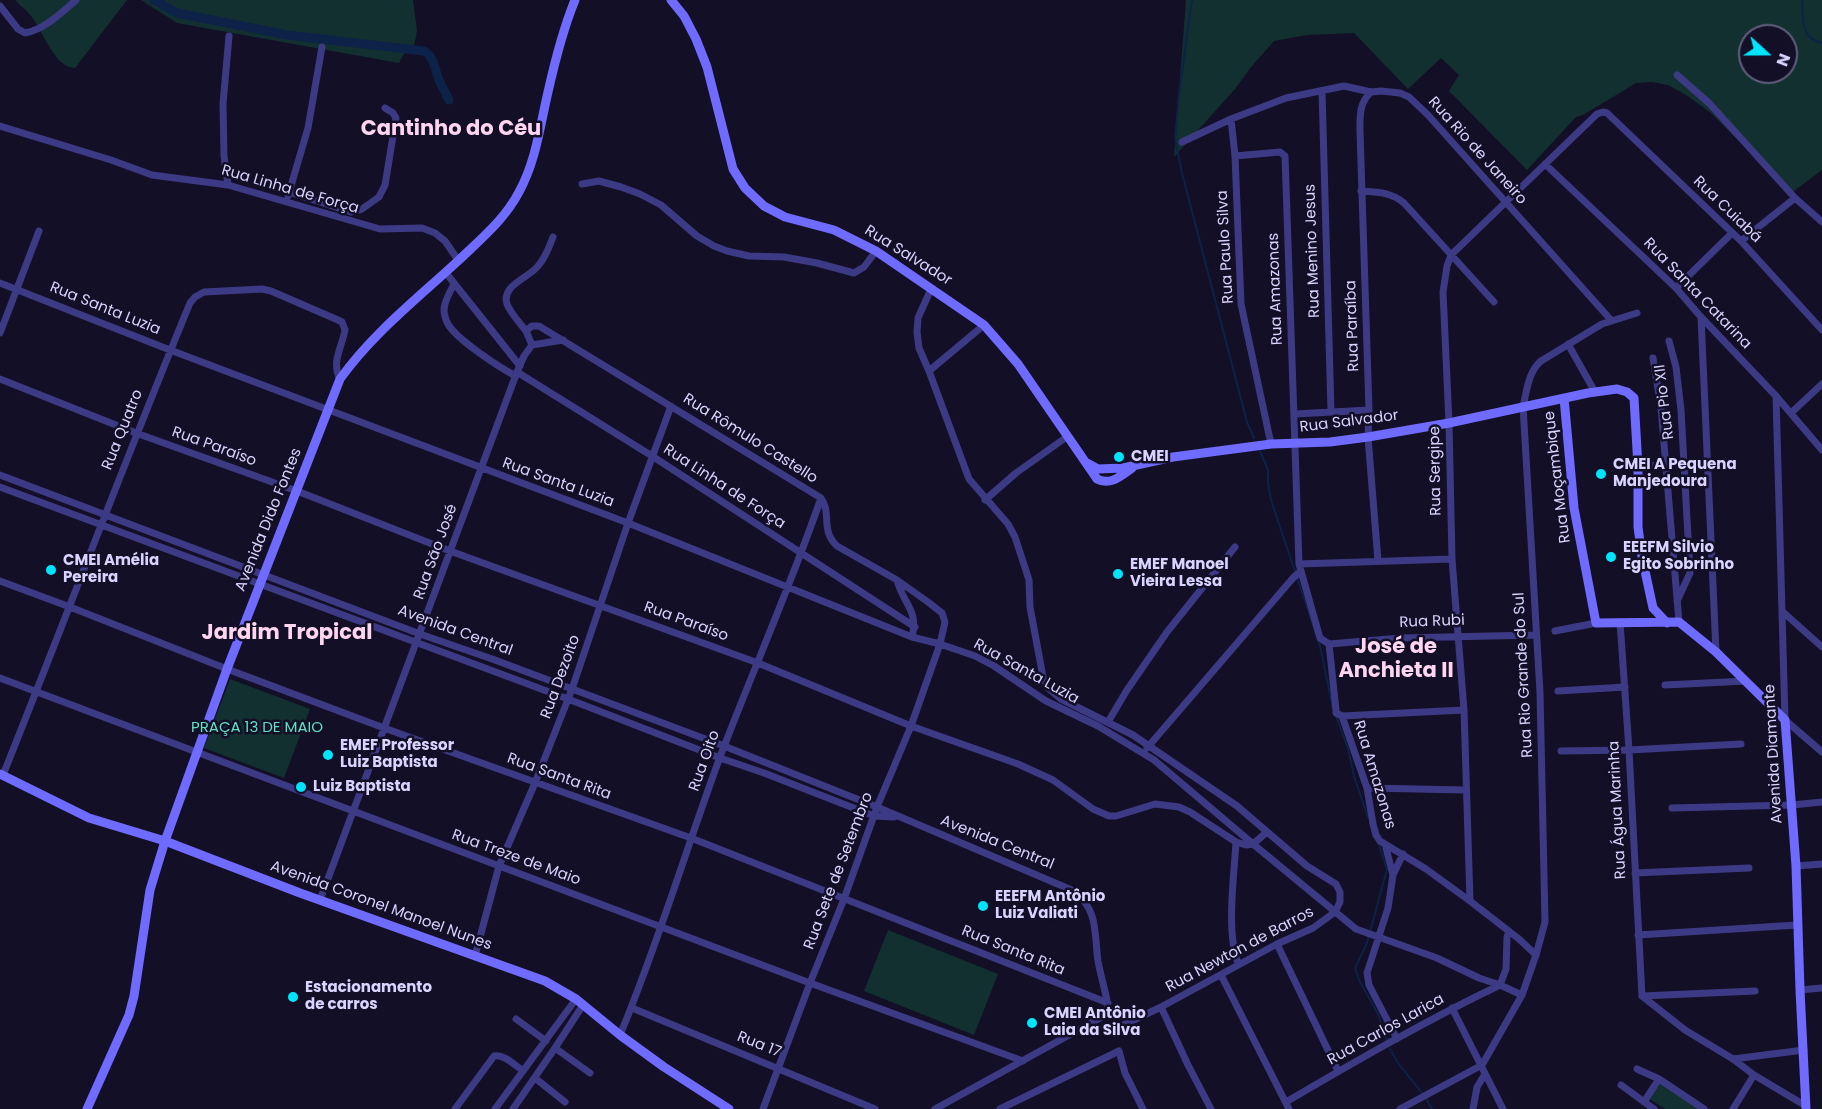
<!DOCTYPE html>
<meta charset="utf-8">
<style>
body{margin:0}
#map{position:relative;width:1822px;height:1109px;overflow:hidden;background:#130f26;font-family:Poppins,sans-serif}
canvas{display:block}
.north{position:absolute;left:1738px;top:24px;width:60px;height:60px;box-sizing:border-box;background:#130f26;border:2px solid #625e7d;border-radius:50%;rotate:111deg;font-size:16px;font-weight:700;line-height:24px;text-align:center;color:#d9d4ff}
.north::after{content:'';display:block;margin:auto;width:21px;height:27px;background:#00e5ff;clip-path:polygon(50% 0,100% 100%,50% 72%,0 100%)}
</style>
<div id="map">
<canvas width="1822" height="1109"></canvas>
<div class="north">N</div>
</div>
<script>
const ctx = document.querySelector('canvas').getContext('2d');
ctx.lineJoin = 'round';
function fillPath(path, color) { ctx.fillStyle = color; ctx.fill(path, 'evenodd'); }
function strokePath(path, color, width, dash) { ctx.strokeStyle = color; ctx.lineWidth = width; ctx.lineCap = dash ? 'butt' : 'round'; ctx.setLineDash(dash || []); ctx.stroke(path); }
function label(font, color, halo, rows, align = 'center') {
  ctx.font = font + ' Poppins,sans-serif'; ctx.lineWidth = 5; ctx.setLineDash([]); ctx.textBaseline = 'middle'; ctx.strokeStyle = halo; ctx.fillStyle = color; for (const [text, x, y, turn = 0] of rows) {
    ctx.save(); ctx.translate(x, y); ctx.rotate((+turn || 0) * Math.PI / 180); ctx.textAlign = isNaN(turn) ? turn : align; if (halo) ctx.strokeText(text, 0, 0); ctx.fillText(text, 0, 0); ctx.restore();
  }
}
fillPath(new Path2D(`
 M15,0H127L75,68C55,68 43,32 32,17C28,11 20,6 15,0Z
 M141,0H413L417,31L414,46L403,55L399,63L177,23Z
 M1186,0H1822V170L1791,193L1711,113L1686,95L1668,85L1652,82L1636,83L1583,115L1576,117L1527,170L1449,91L1459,75L1441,58L1408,89L1354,33L1307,35L1274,41L1251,67L1235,89L1174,157ZM1750,36H1786V72H1750Z
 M230,679L310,709L284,778L204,748Z
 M888,930L998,974L974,1035L864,991Z
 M1661,1083L1699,1109H1665L1650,1099Z`), '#12302f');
strokePath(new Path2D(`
 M1192,0L1179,94L1175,139L1182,173L1247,422L1254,438
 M1802,0C1803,19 1800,38 1822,43
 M1260,451L1268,470V484L1271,500L1320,646L1333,709
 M1335,714L1348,748L1354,776L1368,817
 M1378,842L1387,869L1367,943L1355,968L1359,980L1378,1014L1387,1041
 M1390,1049L1398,1063L1422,1093
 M1426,1098L1432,1109`), '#0c2248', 2);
strokePath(new Path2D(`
 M154,0L177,13L287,35L424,51C435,57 435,72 440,82C443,88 446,94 449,100`), '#0c2248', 9);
strokePath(new Path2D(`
 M0,6L18,29L25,33C45,29 61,13 76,0
 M1677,75L1709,103L1795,198L1822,222
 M1322,91L1331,411
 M1371,92C1359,103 1360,116 1360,131L1369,410L1368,437L1378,561
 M1231,119L1235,156L1241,304L1271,444
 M0,126L111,160L152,175L228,185L380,229L422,228L435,233L445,241L458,260
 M1182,142L1231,119L1286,98L1344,86L1371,92L1381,91L1400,93L1409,97L1428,115L1611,320
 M1235,156L1280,152L1285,156L1299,564L1320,638L1329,644
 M1545,164L1676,288L1701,317L1776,396L1822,450
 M582,184L599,181L621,187L640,194L661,205L697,236L714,246L727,251L749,256L784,257L817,263L854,273L864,267L876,251
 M228,185L224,156L223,104L229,36
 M1361,191C1378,192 1391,192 1404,203L1494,302
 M289,192L351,212L362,209L379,197L385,185L396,118L393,113L385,108
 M288,196L308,128L322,47
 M1741,241L1795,198
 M446,273L520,366
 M0,283L170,350L628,523L912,637L940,644L975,656L994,666L1046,701L1098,726L1154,760L1253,844L1267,832
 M454,284C450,292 444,301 444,310C444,314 446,321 448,324C456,339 500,368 516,376
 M1676,288L1732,233
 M931,289L918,318L917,332L919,348L929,371L969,479L1008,524L1015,537L1029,580L1030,607L1043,677L1048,688L1061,699L1133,735L1237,806L1307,866L1336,884L1340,892V902L1335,912L1313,928L1277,944L1161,1007L1111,1031
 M1701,317L1716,652
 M526,331C520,323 511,314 507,304C501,285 529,278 538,266C546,257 549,247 553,237
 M0,333L39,231
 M1669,341L1676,367L1681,410L1690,573L1677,601
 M1568,344L1595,392
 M532,345L563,340
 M1653,358L1661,408L1679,622
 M929,371L984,325
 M517,372L652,456L915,627
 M0,379L136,433L297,491L450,551L758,663L911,726L1018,764L1053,780L1093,809L1109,816H1116L1155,804L1179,807L1190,812L1236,842L1246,845L1253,844L1356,929L1437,958L1479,978L1500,985L1522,995
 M1776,396L1785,720L1822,752
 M1791,413L1822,384
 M1295,414L1369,410
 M1638,467L1685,462
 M0,475L420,634L495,660L724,746L877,807L1074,891C1099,911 1094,933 1098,961C1101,978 1107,995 1109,1013L935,1109
 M0,487L568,699L720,758L764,773L874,816L894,817
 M985,500L1016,473L1068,436
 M1299,564L1452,559
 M0,581L70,607L227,669L384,728L691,838L1108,1003
 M1783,612L1822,647
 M1620,622L1629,750L1642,996
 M1555,631L1596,623
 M1329,644L1336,710V713L1342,716L1367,788L1373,824L1376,835L1380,841L1426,869L1470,901L1519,939L1536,955
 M1329,644L1401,638L1536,635
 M0,678L810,983L1023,1061
 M1665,685L1746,681
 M1558,691L1625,687
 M1342,716L1464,710
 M1108,722L1127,690L1167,632L1235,547
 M1147,748L1293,578L1301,571
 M1561,751L1629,750L1741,744
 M3,775C66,618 125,460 190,303L195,297L204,292L262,289L271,291L338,320L342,322L345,330C342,347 331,362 340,379
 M1367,788L1465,790
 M1672,808L1792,805L1822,802
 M1236,842C1234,877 1226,932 1238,963
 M1385,844L1393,875
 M1796,866L1822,864
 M1635,873L1749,868
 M320,900L517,372L524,356L532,345L526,331L532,326H539L821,498C832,513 820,530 837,546L897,580C903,604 919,610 912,637
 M1470,901L1464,710L1452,559L1449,423L1443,292L1447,266L1451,255L1597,114L1603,112L1607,113L1741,241L1822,330
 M1638,935L1797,925
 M1277,944L1338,1071
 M475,956L499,866L535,783L572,689L628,523L671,406
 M1221,975L1289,1109
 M1500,985L1506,969L1507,937L1509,931
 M1800,990L1822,988
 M1642,996L1685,1030L1733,1059L1754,1075L1806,1106
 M1642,996L1755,991
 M1161,1007L1188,1065L1211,1109
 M632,1008L875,1109
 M1452,1008L1503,1109
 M516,1019L546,1041
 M620,1035C658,944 686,849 720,757C753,670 791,585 821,498
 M1397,1039L1369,985L1367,973L1388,908L1393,875L1403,854
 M555,1048L583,1005
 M1733,1059L1804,1050
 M1637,1069L1659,1079L1704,1109
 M535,1078L565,1102
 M1621,1085L1654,1109
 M1286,1102C1356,1061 1427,1020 1500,985
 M1644,1102L1659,1079
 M455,1109L494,1056C504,1054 514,1065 522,1070
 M495,1109L576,999
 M513,1109L555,1048L590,1073
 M763,1109L810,983L844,899L877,807L911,726L940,644L945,622L942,613L928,602L897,580
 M1000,1109L1119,1051L1125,1073L1143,1109
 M1400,1109L1482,1065L1522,995L1536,955L1545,922L1540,692L1523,406C1527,391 1528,372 1541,361L1602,324L1637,313
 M1473,1109L1477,1087L1485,1074
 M1733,1109L1754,1075`), '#3d3a85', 7);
strokePath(new Path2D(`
 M671,0L684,16L696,39L707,67L733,169L745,188L764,206L785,217L834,230L876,251L984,325L1018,364L1097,479C1110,486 1121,476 1132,468
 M1564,398L1574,508L1596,623L1679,622L1716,652L1785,720L1796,866L1800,990L1806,1109
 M1087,463L1098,469L1123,468L1173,457L1271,444L1330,442L1368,437L1449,423L1588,393L1617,389L1627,392L1634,398L1638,467V527L1642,557L1653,608L1667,623
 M0,774L89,818L165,841L300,893L545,981L576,999L620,1035L664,1067L729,1109
 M87,1109L129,1015L134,996L150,890L165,841L227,669L340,379C373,333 418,298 459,260C481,239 505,219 519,192C536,161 540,126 548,92C555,61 563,29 575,0`), '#6f6bff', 9);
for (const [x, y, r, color] of [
 [1119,457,6,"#00e5ff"],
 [1601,474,6,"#00e5ff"],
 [1611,557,6,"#00e5ff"],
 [51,570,6,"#00e5ff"],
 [1118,574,6,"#00e5ff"],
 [328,755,6,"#00e5ff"],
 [301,787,6,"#00e5ff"],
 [983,906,6,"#00e5ff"],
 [293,997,6,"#00e5ff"],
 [1032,1023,6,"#00e5ff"]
]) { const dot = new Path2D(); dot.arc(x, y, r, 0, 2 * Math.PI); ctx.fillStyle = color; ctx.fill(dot); strokePath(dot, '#130f26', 2); }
label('15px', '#d9d4ff', '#130f26', [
 ["Rua Rio de Janeiro",1477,151,48],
 ["Rua Linha de Força",290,190,16],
 ["Rua Cuiabá",1727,210,44],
 ["Rua Paulo Silva",1226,247,-93],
 ["Rua Menino Jesus",1313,251,-92],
 ["Rua Salvador",908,256,32],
 ["Rua Amazonas",1276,289,-92],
 ["Rua Santa Catarina",1697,294,46],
 ["Rua Santa Luzia",105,309,22],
 ["Rua Paraíba",1353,326,-92],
 ["Rua Pio XII",1665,402,-97],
 ["Rua Salvador",1349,422,-7],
 ["Rua Quatro",123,430,-68],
 ["Rua Rômulo Castello",750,439,32],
 ["Rua Paraíso",214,447,20],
 ["Rua Sergipe",1436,471,-91],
 ["Rua Moçambique",1558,477,-97],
 ["Rua Santa Luzia",558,483,20],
 ["Rua Linha de Força",724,487,33],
 ["Avenida Dido Fontes",269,520,-68],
 ["Rua São José",436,552,-70],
 ["Rua Paraíso",686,622,20],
 ["Rua Rubi",1432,622,-2],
 ["Avenida Central",455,631,20],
 ["Rua Santa Luzia",1026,672,29],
 ["Rua Rio Grande do Sul",1524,675,-93],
 ["Rua Dezoito",561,677,-70],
 ["Avenida Diamante",1774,754,-93],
 ["Rua Oito",705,761,-70],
 ["Rua Amazonas",1374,775,73],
 ["Rua Santa Rita",559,777,20],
 ["Rua Água Marinha",1618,810,-93],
 ["Avenida Central",997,843,22],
 ["Rua Treze de Maio",516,858,20],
 ["Rua Sete de Setembro",839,871,-69],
 ["Avenida Coronel Manoel Nunes",381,906,20],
 ["Rua Newton de Barros",1240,950,-28],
 ["Rua Santa Rita",1013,951,22],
 ["Rua Carlos Larica",1386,1030,-29],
 ["Rua 17",759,1045,22]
]);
label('bold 15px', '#d9d4ff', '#130f26', [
 ["CMEI",1131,457],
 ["CMEI A Pequena",1613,465],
 ["Manjedoura",1613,482],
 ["EEEFM Silvio",1623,548],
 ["Egito Sobrinho",1623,565],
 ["CMEI Amélia",63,561],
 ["Pereira",63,578],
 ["EMEF Manoel",1130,565],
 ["Vieira Lessa",1130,582],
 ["EMEF Professor",340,746],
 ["Luiz Baptista",340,763],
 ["Luiz Baptista",313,787],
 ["EEEFM Antônio",995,897],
 ["Luiz Valiati",995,914],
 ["Estacionamento",305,988],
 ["de carros",305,1005],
 ["CMEI Antônio",1044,1014],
 ["Laia da Silva",1044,1031]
], 'left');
label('15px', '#5fe0c0', '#130f26', [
 ["PRAÇA 13 DE MAIO",257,728]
]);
label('bold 21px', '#ffd6f0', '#130f26', [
 ["Cantinho do Céu",451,130],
 ["Jardim Tropical",287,634],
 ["José de",1396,648],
 ["Anchieta II",1396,672]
]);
</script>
